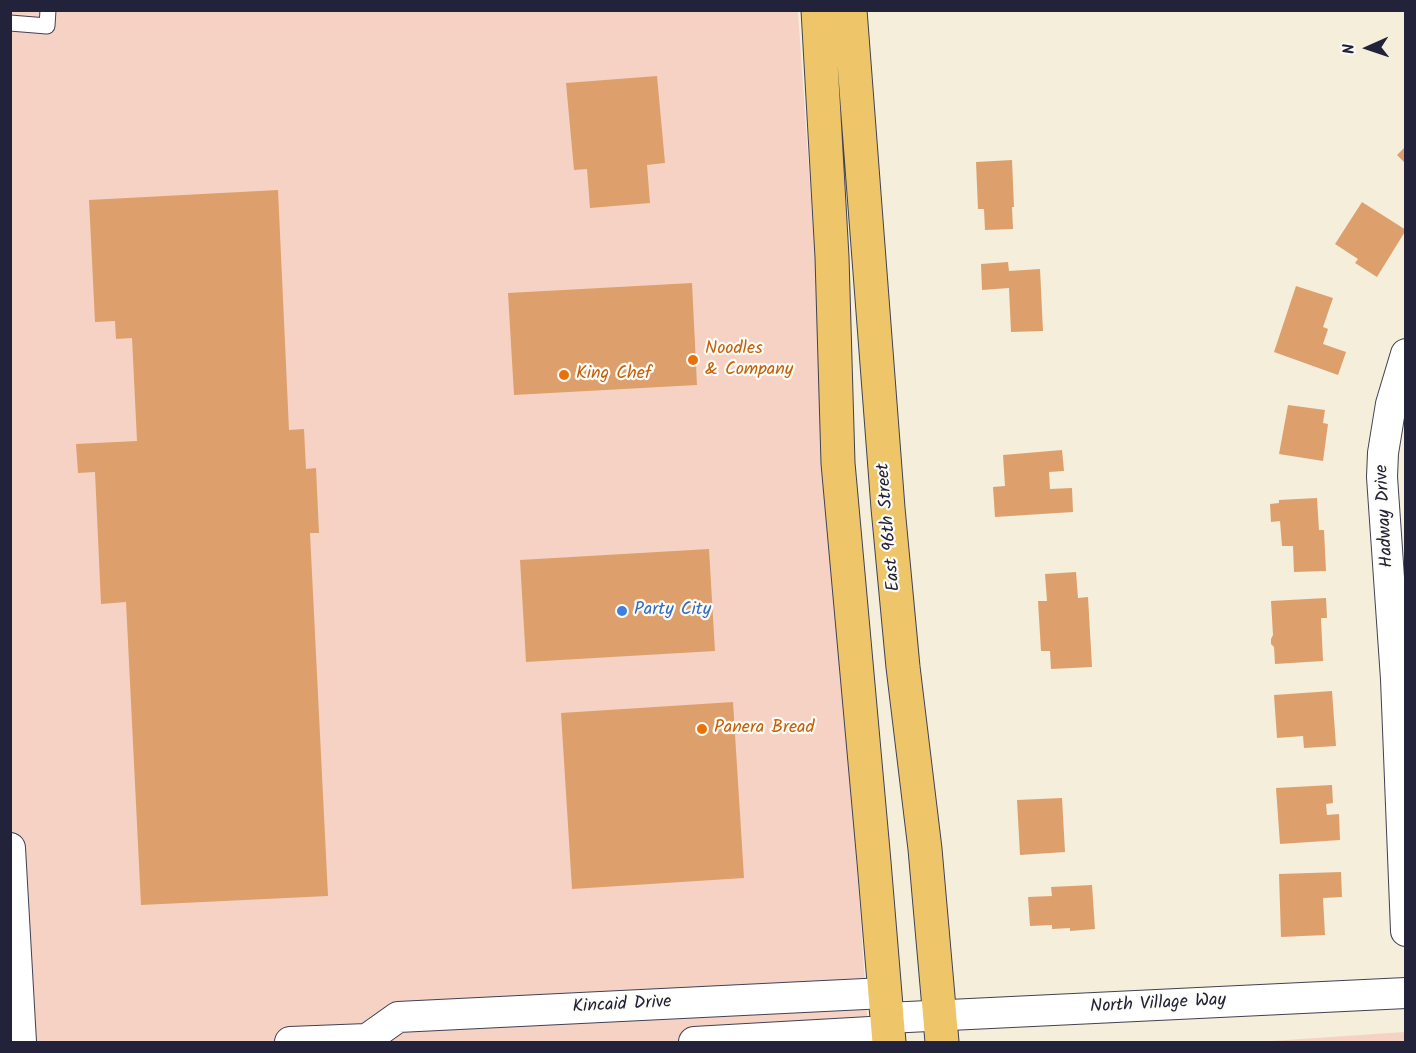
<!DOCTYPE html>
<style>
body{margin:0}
#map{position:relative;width:1416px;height:1053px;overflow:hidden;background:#f4eedb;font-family:Kalam,sans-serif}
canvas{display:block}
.frame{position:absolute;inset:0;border:12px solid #22223b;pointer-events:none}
.north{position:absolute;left:1338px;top:18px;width:60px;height:60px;-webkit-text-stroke:4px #fdfcf7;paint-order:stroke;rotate:267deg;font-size:16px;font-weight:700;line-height:24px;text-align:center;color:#22223b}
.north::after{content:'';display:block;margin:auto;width:21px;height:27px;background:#22223b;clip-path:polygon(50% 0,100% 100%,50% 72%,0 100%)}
</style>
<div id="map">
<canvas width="1416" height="1053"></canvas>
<div class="frame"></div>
<div class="north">N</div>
</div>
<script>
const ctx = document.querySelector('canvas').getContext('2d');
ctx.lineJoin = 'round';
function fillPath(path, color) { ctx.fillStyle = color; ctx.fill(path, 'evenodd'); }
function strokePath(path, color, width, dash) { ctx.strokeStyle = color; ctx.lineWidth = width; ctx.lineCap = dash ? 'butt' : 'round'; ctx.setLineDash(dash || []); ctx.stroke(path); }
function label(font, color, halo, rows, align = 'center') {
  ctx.font = font + ' Kalam,sans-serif'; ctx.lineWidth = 4.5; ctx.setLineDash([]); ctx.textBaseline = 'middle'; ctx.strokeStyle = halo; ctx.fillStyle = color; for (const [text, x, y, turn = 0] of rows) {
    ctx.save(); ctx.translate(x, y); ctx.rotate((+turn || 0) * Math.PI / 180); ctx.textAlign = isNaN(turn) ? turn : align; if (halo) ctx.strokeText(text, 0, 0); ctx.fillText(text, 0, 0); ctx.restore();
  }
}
fillPath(new Path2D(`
 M10,11H798L869,1042H11Z
 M1405,1032V1042H1257Z`), '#f6d2c4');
fillPath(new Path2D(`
 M657,76L665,163L647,165L650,203L590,208L587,169L574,170L566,83Z
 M1406,146V164L1397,155Z
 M1012,160L1014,207H1012L1013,229L985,230L984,209H978L976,162Z
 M278,190L289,430L304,429L306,469L316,468L319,533H310L328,896L141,905L126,602L101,604L95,472L78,473L76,444L137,441L132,338L116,339L115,321L95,322L89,200Z
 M1362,202L1406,230L1377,277L1355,263L1358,259L1335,244Z
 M1008,262L1009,271L1040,269L1043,331L1011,332L1009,288L982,290L981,264Z
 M692,283L697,385L514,395L508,293Z
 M1296,286L1333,298L1323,327L1328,329L1323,344L1346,352L1338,375L1274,352Z
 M1288,405L1325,410L1323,423L1328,424L1323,461L1279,454Z
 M1062,450L1064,471L1049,472L1050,489L1072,488L1073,512L995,517L993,487L1005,486L1003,455Z
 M1317,498L1319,530H1324L1326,571L1294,572L1293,546H1282L1280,521L1271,522L1270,504L1279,503V500Z
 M709,549L715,651L526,662L520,560Z
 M1076,572L1078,598L1088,597L1092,667L1051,669L1050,651H1041L1038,601H1047L1045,574Z
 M1326,598L1327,618H1321L1323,661L1275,664L1274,647L1271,644V639L1273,635L1271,601Z
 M1332,691L1336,746L1304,748L1303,736L1277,738L1274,695Z
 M733,702L744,878L572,889L561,713Z
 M1332,785L1333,803L1326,804L1327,815L1339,814L1340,840L1280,844L1276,788Z
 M1062,798L1065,852L1020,855L1017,800Z
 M1341,872L1342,897L1323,898L1325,935L1281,937L1279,874Z
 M1092,885L1095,929L1070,931V928L1052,929V925L1030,926L1028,897L1052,896L1051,887Z`), '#dda06d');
const service = new Path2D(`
 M10,23L47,26L48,10`);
const minor = new Path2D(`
 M1406,354L1391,404L1383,453L1382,477L1396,679L1406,931
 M10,848L21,1042
 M887,1018L1406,993
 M367,1039L398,1017L885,993
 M290,1042L367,1039L373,1042
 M694,1042L888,1031`);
const primary = new Path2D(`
 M818,10L832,257L838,463L874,862L889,1042
 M850,10L888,508L903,667L925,849L942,1042`);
strokePath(service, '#424153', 17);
strokePath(minor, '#424153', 32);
strokePath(primary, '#424153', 35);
strokePath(service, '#fff', 15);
strokePath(minor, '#fff', 30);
strokePath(primary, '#eec569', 33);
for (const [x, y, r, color] of [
 [693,360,6,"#e8710a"],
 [564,375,6,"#e8710a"],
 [622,611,6,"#3f7fe0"],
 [702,729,6,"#e8710a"]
]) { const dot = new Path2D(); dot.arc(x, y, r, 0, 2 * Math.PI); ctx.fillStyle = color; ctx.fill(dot); strokePath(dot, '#fdfcf7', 2); }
label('18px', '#c56008', '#fdfcf7', [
 ["Noodles",705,350],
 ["& Company",705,371],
 ["King Chef",576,375],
 ["Panera Bread",714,729]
], 'left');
label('18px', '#22223b', '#fdfcf7', [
 ["Hadway Drive",1386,516,-93],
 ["East 96th Street",890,527,-95],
 ["North Village Way",1158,1005,-3],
 ["Kincaid Drive",622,1006,-3]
]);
label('18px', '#366cbe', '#fdfcf7', [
 ["Party City",634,611]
], 'left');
</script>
